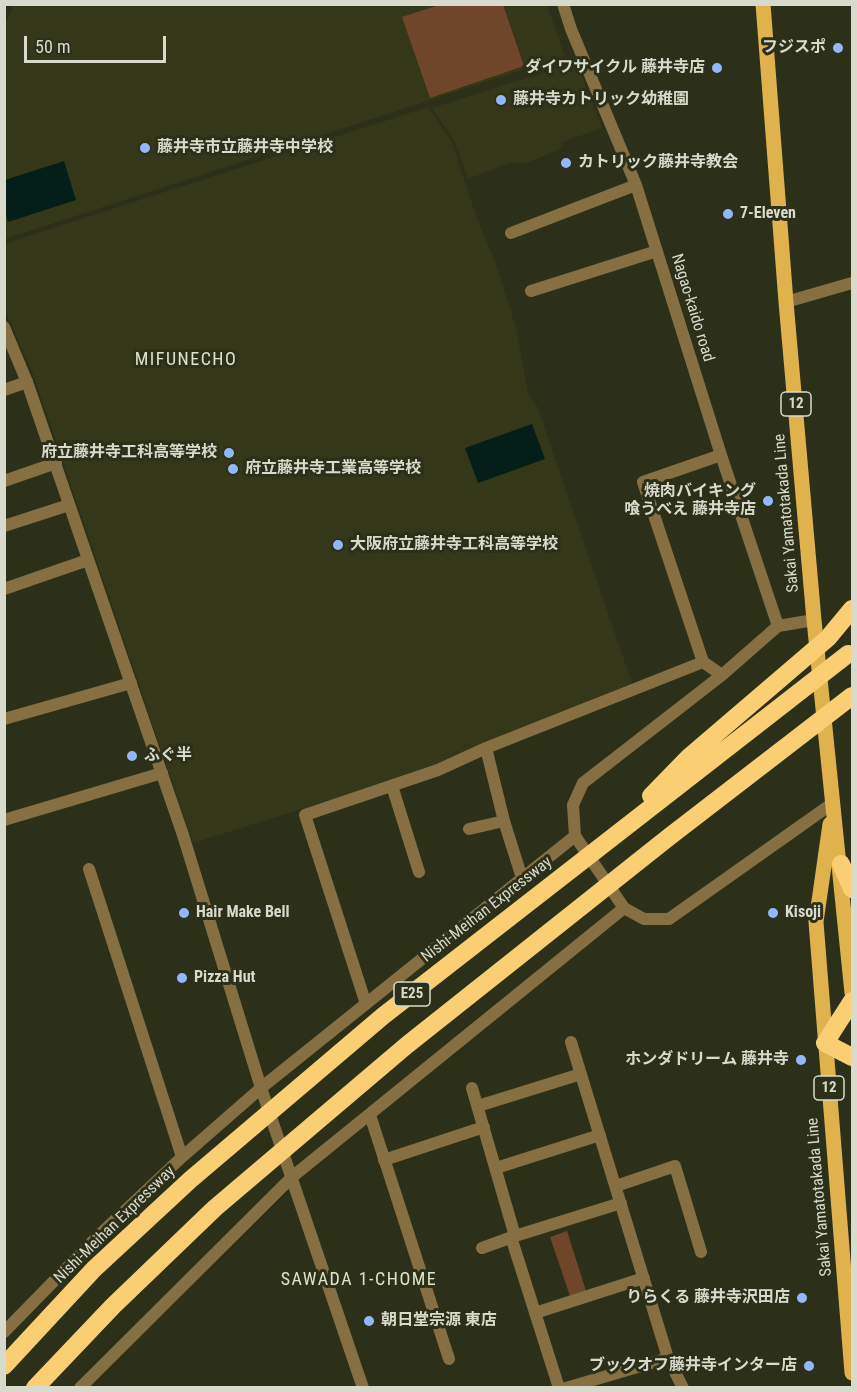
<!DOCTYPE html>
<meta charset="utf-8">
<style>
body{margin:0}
#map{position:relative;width:857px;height:1392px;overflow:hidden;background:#2d3018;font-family:"Roboto Condensed",sans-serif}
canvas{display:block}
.frame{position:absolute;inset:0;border:6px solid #d8dbcc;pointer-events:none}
.scale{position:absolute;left:24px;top:36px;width:142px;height:27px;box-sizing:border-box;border:3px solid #d8dbcc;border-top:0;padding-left:8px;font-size:18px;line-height:21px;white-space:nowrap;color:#d8dbcc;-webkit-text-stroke:4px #2d3018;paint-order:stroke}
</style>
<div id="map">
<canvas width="857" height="1392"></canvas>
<div class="frame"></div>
<div class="scale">50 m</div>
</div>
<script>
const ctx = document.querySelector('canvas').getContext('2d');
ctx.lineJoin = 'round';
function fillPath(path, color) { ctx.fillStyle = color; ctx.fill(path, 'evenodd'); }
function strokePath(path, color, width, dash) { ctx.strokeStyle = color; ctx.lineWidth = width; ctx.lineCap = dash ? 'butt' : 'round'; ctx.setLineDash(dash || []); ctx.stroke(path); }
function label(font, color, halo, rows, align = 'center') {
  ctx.font = font + ' "Roboto Condensed","Noto Sans JP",sans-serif'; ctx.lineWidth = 6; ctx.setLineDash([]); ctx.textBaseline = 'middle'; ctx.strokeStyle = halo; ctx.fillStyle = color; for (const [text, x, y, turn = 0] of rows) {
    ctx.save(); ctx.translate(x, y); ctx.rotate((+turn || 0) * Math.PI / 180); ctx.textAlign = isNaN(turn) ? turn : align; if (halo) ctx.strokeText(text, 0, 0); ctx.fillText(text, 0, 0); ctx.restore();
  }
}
fillPath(new Path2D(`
 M15,4L547,5L565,56L5,239L4,25Z
 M576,62L602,128L562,142L561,149L524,164L512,162L468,179L455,142L432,108Z
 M428,107L452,143L476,216L496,264L516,328L528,393L537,406L632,683L421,772L193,843L33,374L5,310L4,244Z`), '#343718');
fillPath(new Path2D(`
 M439,5H503L524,66L430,98L402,17Z
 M567,1231L586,1291L570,1296L550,1237Z`), '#6f4629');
fillPath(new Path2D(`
 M64,161L76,200L8,222L5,210V180Z
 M532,424L545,459L478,483L465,448Z`), '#041f19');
strokePath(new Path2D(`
 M563,4L571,29L636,185L721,455L778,626
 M511,233L636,185
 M531,291L657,251
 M4,390L27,382
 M721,455L643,482L703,662L722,675
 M4,481L56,463
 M4,526L69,505
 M4,589L88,560
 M814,620L778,626L722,675L583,783L573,805L575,836L624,908L644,919H669L833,803
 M4,719L131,683
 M486,748L504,821L522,878
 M392,786L419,872
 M4,820L162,773
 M469,829L504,821
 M89,869L182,1157
 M366,1004L305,815L438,770L486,748L703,662
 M472,1088L515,1236L621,1203
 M478,1106L581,1074
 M370,1115L449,1359
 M384,1160L484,1127
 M496,1168L600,1135
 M616,1186L675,1166L701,1252
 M511,1237L559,1388
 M482,1248L515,1236
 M535,1313L644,1278
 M4,1332L98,1236L182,1157L261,1088L575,836
 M668,1358L683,1388
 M80,1388L292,1177L624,908
 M566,1388L668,1358L571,1042`), '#867043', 12);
strokePath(new Path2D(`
 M786,302L852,283
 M4,327L27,382L183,835L261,1088L363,1388`), '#867043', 12);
strokePath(new Path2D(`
 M763,4L786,302L814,620L852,993
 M830,824L816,922L852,1373`), '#dfb24d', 15);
strokePath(new Path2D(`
 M841,864L852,889
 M852,1001L825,1043L852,1057`), '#face72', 18);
strokePath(new Path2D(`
 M651,796L689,757L828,638L852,609
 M4,1366L94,1269L190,1180L383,1016L848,654
 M35,1388L113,1306L215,1208L407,1045L669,837L852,696`), '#face72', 18);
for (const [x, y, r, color] of [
 [838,48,6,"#93b7fd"],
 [717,68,6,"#93b7fd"],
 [501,100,6,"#93b7fd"],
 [145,148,6,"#93b7fd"],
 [566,163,6,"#93b7fd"],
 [728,214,6,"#93b7fd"],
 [229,453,6,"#93b7fd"],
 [233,469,6,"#93b7fd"],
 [768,501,6,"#93b7fd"],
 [338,545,6,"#93b7fd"],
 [132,756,6,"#93b7fd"],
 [184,913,6,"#93b7fd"],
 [773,913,6,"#93b7fd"],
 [182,978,6,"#93b7fd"],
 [801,1060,6,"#93b7fd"],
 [802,1298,6,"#93b7fd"],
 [369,1321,6,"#93b7fd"],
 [809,1366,6,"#93b7fd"]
]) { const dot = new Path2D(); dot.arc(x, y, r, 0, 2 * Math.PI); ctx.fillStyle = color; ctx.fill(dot); strokePath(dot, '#2d3018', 2); }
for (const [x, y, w] of [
 [796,404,30],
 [412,994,36],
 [829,1088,30]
]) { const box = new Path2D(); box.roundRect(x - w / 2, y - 12, w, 24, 4.5); ctx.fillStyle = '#2d3018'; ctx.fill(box); strokePath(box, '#d8dbcc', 1.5); }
label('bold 15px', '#d8dbcc', null, [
 ["12",796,404],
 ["E25",412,994],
 ["12",829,1088]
]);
label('bold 16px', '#d8dbcc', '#2d3018', [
 ["フジスポ",826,48,"right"],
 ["ダイワサイクル 藤井寺店",705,68,"right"],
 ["藤井寺カトリック幼稚園",513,100],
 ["藤井寺市立藤井寺中学校",157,148],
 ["カトリック藤井寺教会",578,163],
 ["7-Eleven",740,214],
 ["府立藤井寺工科高等学校",217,453,"right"],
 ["府立藤井寺工業高等学校",245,469],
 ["焼肉バイキング",756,492,"right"],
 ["喰うべえ 藤井寺店",756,510,"right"],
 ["大阪府立藤井寺工科高等学校",350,545],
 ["ふぐ半",144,756],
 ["Hair Make Bell",196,913],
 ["Kisoji",785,913],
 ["Pizza Hut",194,978],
 ["ホンダドリーム 藤井寺",789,1060,"right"],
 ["りらくる 藤井寺沢田店",790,1298,"right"],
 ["朝日堂宗源 東店",381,1321],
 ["ブックオフ藤井寺インター店",797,1366,"right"]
], 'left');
label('16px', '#d8dbcc', '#2d3018', [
 ["Nagao-kaido road",692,308,73],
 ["Sakai Yamatotakada Line",787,513,-95],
 ["Nishi-Meihan Expressway",487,910,-38],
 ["Sakai Yamatotakada Line",820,1197,-95],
 ["Nishi-Meihan Expressway",115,1225,-44]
]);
ctx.letterSpacing = '1.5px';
label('18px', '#dee3c5', '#2d3018', [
 ["MIFUNECHO",186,360],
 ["SAWADA 1-CHOME",359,1280]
]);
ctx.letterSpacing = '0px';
</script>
